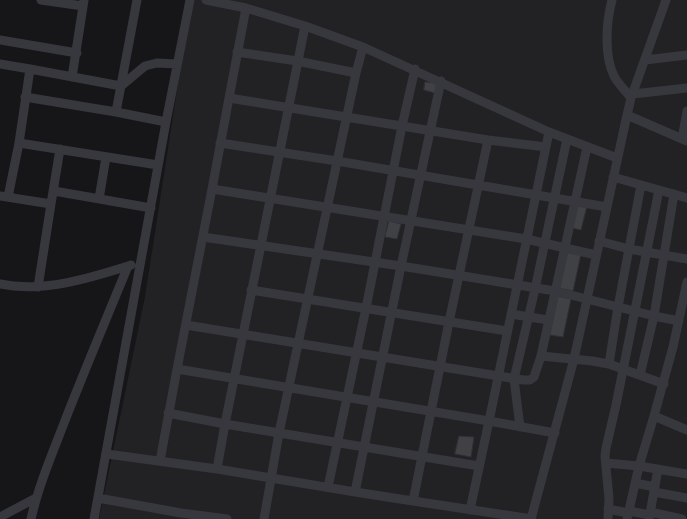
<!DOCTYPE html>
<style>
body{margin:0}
canvas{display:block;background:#161618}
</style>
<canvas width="687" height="519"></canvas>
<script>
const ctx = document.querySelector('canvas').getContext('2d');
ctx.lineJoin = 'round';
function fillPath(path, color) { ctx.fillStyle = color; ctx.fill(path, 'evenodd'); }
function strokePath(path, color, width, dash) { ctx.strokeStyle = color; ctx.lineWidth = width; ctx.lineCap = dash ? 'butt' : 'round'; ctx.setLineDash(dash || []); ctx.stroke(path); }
fillPath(new Path2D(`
 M191,0H687V519H99L145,297Z`), '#222225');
const building = new Path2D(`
 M425,82L438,83L435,93L424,90Z
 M578,204L587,206L581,230L572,228Z
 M389,221L401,224L397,239L385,237Z
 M567,250L581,254L573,291L559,288Z
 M558,296L571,299L563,337L550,335Z
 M459,436L474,437L471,457L455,454Z`);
fillPath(building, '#404145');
strokePath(building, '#303034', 1);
strokePath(new Path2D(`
 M41,0L83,6
 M137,0L116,112L166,122
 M206,0L246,8L229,98L488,140
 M612,0C606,22 604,56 614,76C618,84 626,91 631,98
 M246,8L305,26L363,47L549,132L617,158
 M305,26L225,424L479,466
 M0,40L77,53
 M237,52L297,61L356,73L279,433L264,519
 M645,60L687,55
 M0,64L30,69
 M356,73L363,47
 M72,77L84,0
 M441,81L401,266L555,291L654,316L679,321
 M121,86L145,66L157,63L177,64
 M633,94L687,88
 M25,97L116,112
 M229,98L212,189L526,239L596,255
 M627,115L687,141
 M682,139L687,111
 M19,143L158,165
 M220,143L337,161L607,207
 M613,177L687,198
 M212,189L177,369L489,421L549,132
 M54,191L151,208
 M0,196L51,204L60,149
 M8,197L19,143L30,69L121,86
 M99,199L106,157
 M203,237L401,266L355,492L413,501
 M599,241L629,249L687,259
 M687,282L673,347L654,416L687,430
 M0,284C43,293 90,278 131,265
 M38,287L51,204
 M251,290L507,331
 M511,314L548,320
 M186,325L523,380H530L534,377L541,356L592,361L609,364L664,384
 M541,356L587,147
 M609,364L618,307L641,185
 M640,375L654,316L674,194
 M168,413L225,424L217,469L355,492
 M520,427L514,379L535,289L567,139
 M107,454L217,469
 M160,461L177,369
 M606,463L639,466L687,474
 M635,483L655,487
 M328,487L366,308L402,126L415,69
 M654,492L687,498
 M98,498L181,513L227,519
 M608,509L628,513
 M470,510L489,421L555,433
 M629,511L650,515
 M650,512L682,519
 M0,517L36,498
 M31,519C39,484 53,452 66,418C86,367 107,317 128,266
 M94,519L166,122L190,0
 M531,519L574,359L627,115L631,98L666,0
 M532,519L413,501L449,322L488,140L546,147
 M608,519L609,499L605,456L606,448L616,405L659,190
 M627,519L639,466L654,416
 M649,519L658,469`), '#37383d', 9);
</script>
